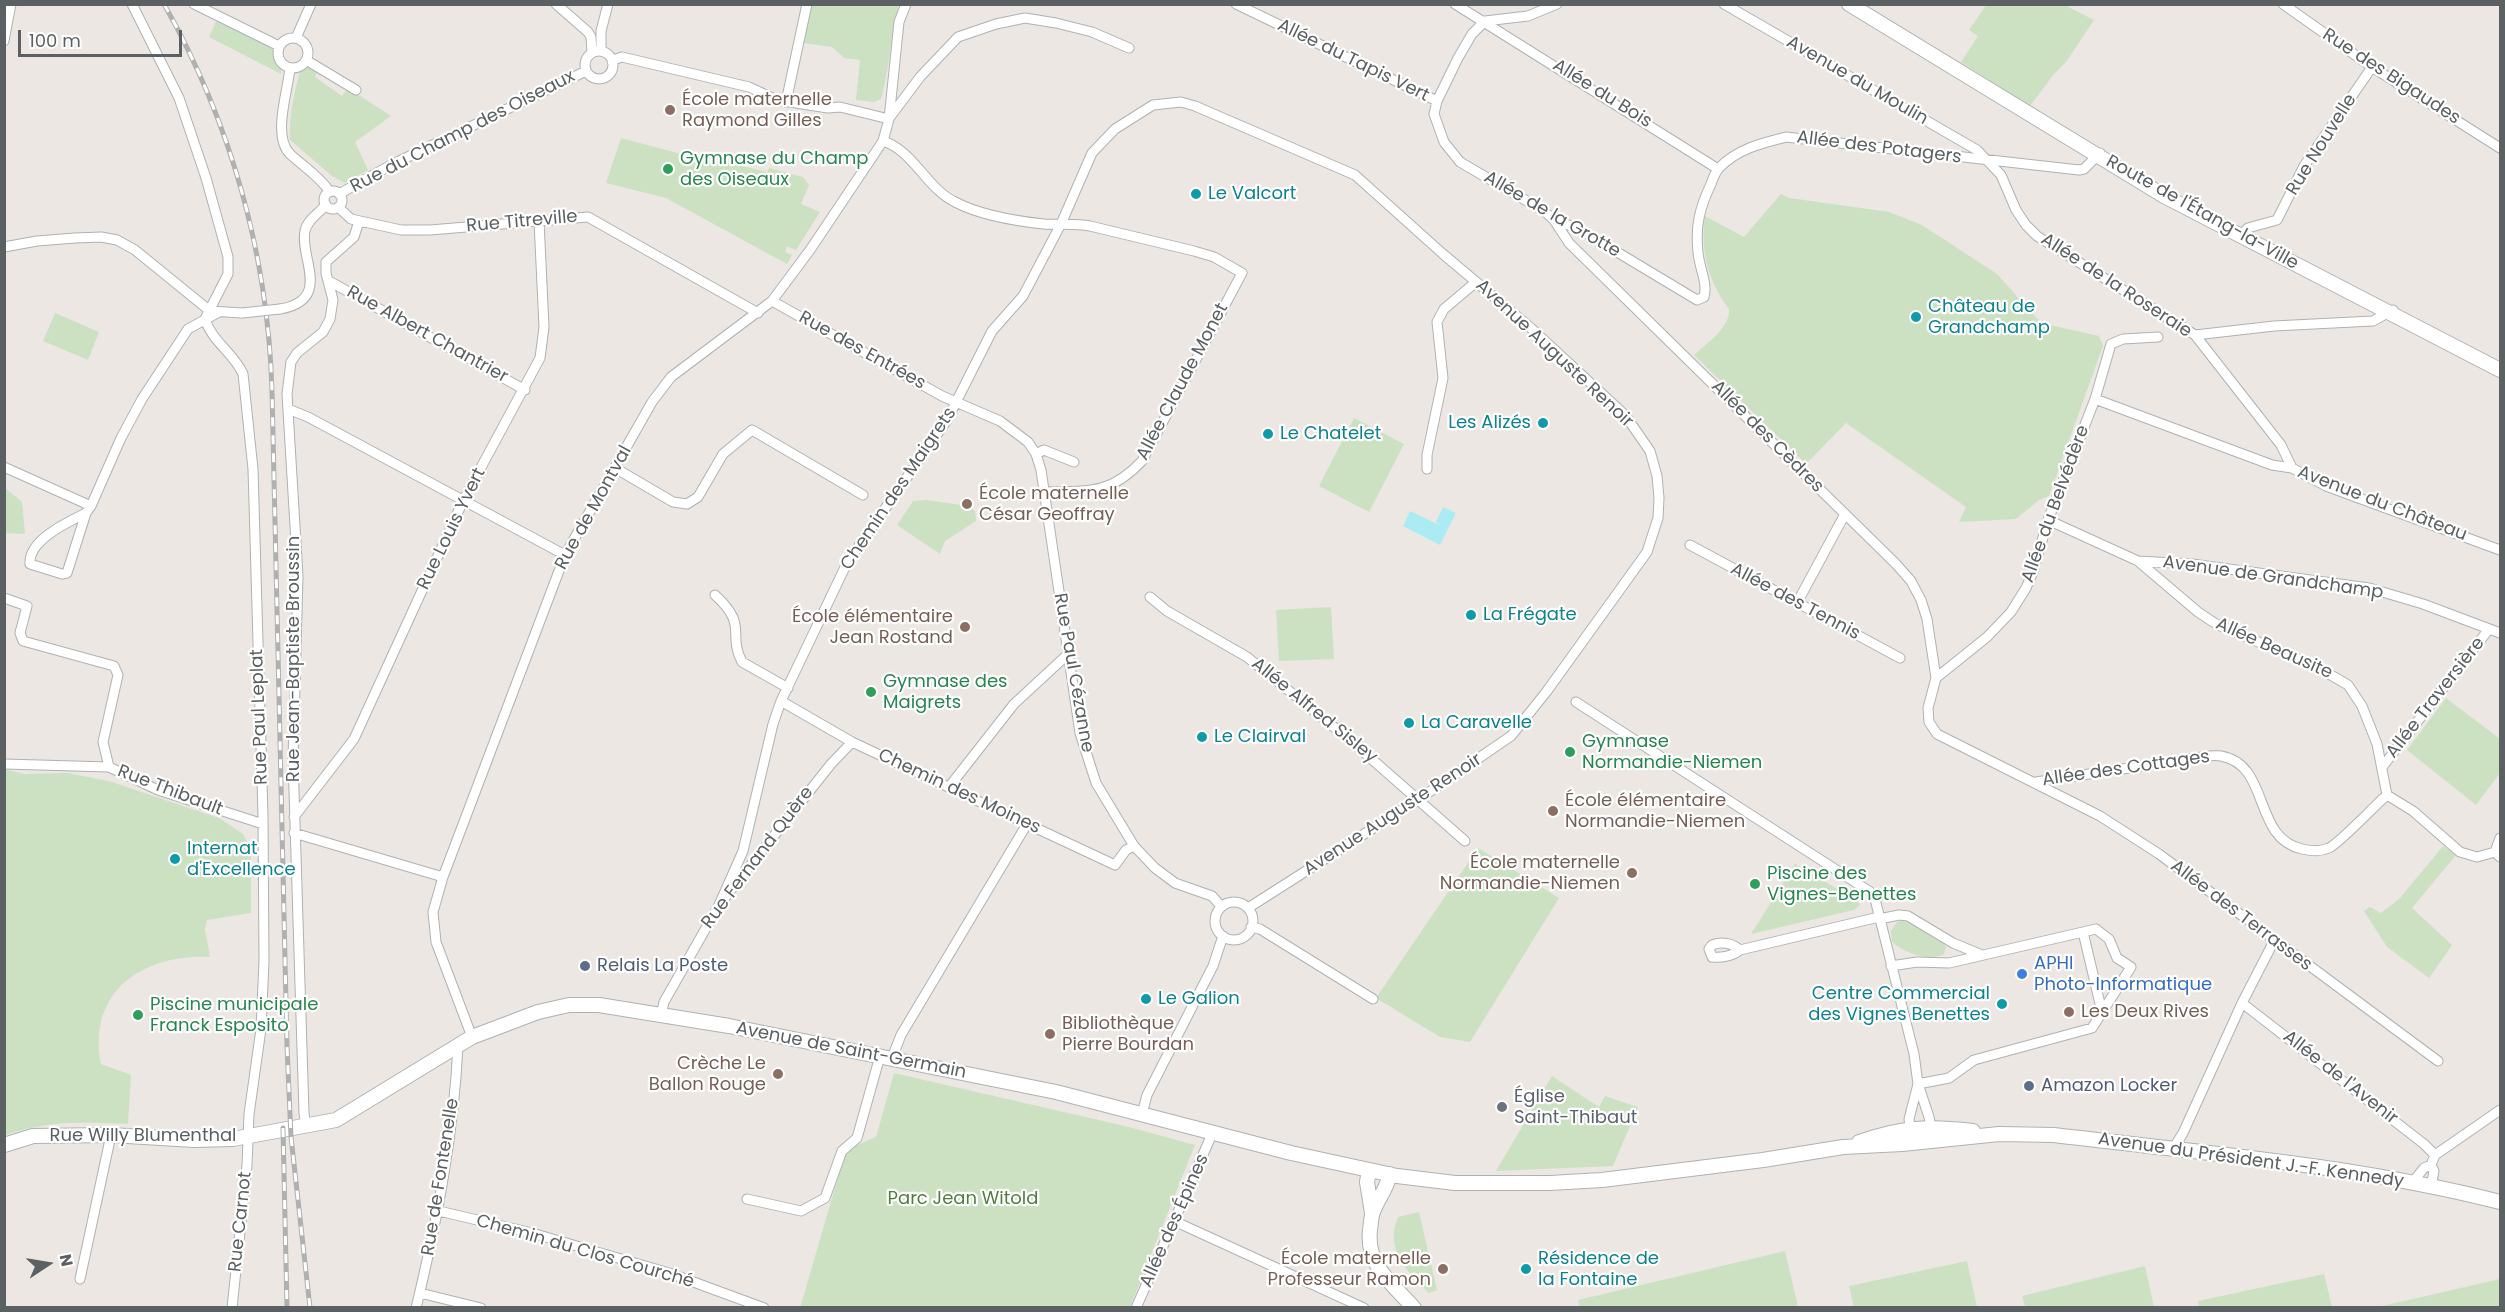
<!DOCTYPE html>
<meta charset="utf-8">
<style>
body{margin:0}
#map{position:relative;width:2505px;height:1312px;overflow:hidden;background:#ece7e3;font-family:Poppins,sans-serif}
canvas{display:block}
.frame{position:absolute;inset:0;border:6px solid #5b6062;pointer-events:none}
.north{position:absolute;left:18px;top:1234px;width:60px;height:60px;-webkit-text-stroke:4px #fff;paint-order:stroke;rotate:78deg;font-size:16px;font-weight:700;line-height:24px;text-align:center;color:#5b6062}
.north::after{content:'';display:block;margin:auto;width:21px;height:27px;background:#5b6062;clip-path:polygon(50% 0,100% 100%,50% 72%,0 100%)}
.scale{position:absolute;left:18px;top:30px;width:164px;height:27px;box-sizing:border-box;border:3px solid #5b6062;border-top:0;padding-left:8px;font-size:18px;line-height:21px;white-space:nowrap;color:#5b6062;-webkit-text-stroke:4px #fff;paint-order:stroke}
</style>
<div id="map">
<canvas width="2505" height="1312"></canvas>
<div class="frame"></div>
<div class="north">N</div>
<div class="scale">100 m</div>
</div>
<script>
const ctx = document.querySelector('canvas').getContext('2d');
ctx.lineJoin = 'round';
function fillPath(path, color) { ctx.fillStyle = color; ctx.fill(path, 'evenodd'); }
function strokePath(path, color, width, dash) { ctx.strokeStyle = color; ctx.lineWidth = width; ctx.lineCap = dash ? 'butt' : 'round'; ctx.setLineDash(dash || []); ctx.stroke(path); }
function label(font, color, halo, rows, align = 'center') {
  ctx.font = font + ' Poppins,sans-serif'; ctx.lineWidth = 4.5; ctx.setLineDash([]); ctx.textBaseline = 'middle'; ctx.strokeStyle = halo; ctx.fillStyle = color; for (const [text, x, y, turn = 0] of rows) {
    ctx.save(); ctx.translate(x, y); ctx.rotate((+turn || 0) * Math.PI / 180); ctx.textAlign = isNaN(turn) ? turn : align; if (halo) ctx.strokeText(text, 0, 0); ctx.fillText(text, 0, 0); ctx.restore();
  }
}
fillPath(new Path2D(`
 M809,5H899C890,36 890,68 881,99L874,102L856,100L860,60L844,58L832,47L803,43Z
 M1986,5H2065L2094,20L2066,62L2054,74L2030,106L1961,62L1978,36L1969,30Z
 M217,19L275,48L282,67L281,74L209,37Z
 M308,66L318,70L315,77L342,96L348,88L391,116L355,142L368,170L345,183L332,176L290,140C289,116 294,92 301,68Z
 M621,138L719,164L730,163L767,172L769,168L803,177L809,185L801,204L820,212L796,250L787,246L785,252L792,255L787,264L666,198L606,183Z
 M1781,194L1790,198L1889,212L1922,225L1997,274L2041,323L2099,336L2103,346L2049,496L2039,500L2016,519L1959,522L1966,507L1846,423L1806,464L1694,355C1706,344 1731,327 1729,309C1708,281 1700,251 1705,216L1744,237Z
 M55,313L99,332L88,360L43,341Z
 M1354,418L1404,444L1369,512L1319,486Z
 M4,487L22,502L25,534L5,533Z
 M927,500L968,506L975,511L976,521L945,541L940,554L897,525L913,501Z
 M1331,607L1334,659L1279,661L1276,610Z
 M2446,698L2500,739V773L2476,805L2407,750Z
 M4,769L24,774L67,773L109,781L219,818L243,834L251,850V913L207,920L205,930L210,957C143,954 87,991 101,1064L131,1075L128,1124C81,1122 50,1120 5,1135Z
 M2443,846L2456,855L2412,908L2452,945L2429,978L2387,947L2364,911L2370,907L2381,913L2400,898Z
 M1478,848L1559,898L1470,1042L1440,1037L1376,998Z
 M1795,864L1856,900L1860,905L1854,910L1751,934Z
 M1904,920L1943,943L1946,947L1944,954C1929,962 1905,953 1892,942L1891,931L1897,922Z
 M894,1073L1129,1127L1195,1145L1130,1307L800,1308L846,1150L876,1137Z
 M1552,1076L1599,1107L1605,1096L1638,1107L1613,1166L1496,1171Z
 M1419,1212L1437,1290L1429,1293C1407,1272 1384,1249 1398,1217Z
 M1785,1251L1798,1307L1580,1308L1578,1300Z
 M1967,1261L1977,1307H1854L1849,1286Z
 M2145,1266L2154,1307H2025L2022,1296Z
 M2324,1274L2332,1307H2199L2198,1301Z
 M2500,1279V1307H2378Z`), '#cce1c2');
fillPath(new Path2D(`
 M1443,507L1456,513L1440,545L1403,526L1410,511L1442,526L1436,522Z`), '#abecf4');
const street = new Path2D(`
 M132,4L179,98L206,178L228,257V274L205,319C212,342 234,353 243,374L253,469L263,816L264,961L261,1029L249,1114L247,1165L232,1308
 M194,4L279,46
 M556,4L588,32L591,37L592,53
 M1236,4L1437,101
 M1455,4L1718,169
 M1557,4L1528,16L1485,21L1472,34L1458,58L1437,101L1434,114L1444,142L1460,162L1544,211L1554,220L1577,228L1697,300L1704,297C1708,282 1699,268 1698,252C1695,226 1700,207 1711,184C1713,179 1715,172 1719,168C1737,149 1762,143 1786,137L2079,170L2084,169L2100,153
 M1724,4L1977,150L2001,175L2016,210L2026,225L2037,236L2195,335L2281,445L2292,468
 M2283,4L2372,67L2500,148
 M278 53a15 15 0 1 1 30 0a15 15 0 1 1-30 0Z
 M296,38L311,4
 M4,41L11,4
 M601,50V31L608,4
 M585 65a14 14 0 1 1 28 0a14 14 0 1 1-28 0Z
 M306,60L356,90
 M613,60L622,57L749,87L777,100L828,108L840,107L889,119
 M290,68C288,91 272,136 290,154C304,167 319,176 330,192
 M786,102L807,4
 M890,117L920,77L958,37L996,24L1025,18L1056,23L1092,32L1129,48
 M883,141C914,151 926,188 955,202C982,216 1015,221 1044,224C1060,225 1075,223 1090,226L1194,251L1214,257L1242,273L1142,461C1110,495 1088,491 1044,492
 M324 200a9 9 0 1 1 18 0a9 9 0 1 1-18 0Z
 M339,194L391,165L586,71
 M338,207L351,219L401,230H430L588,217L758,313
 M1554,220L1569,243L1896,564L1911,581L1921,600L1927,619L1936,678L1928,708L1929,722L1937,734L2100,816L2159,854L2438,1061
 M2240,236L2248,228L2277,220L2304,166L2372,67
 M4,247L37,241L75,238L101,237L117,240L135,250L210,311L242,313
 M329,281L525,390
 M772,301L942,396L1000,421L1028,442L1036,454L1041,470L1080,733L1096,783L1134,846L1155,868L1175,883L1212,896L1221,906
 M280,309C333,300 299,257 305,231C307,220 319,213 326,205
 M2195,335L2274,326L2373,321L2393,310
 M2095,399L2272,465L2292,468L2326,486L2500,550
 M288,409L308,417L565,555
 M1036,454L1044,450L1074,462
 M4,467L91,506
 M615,468L673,502L687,504L698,497L723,454L752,430L863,495
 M1427,469V455L1443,378L1437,322L1444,309L1476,282
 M86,513C68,522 28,540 30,564L62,574L67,573L86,513L91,506L121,438L142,399L188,329L219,312
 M2048,520L2138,561L2192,564L2369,588L2423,604L2500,633
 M1690,545L1900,658
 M2138,561L2198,612L2216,624L2317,667L2348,685L2362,706L2377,744L2387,795
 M715,595C749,626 727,633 742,662L788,688
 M1150,597L1167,611L1247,657L1350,740L1465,841
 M4,598L27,606L20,633L23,641L114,666L118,675L103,742L109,767
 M1797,603L1845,514
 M1936,678L1987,637L2011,612L2026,588L2033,572L2048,520L2095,399L2111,344L2123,339L2158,337
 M781,701L852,742L1115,865L1126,850L1134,846
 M1576,702L1869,891L1875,899L1914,1054L1918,1084L1929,1117L1931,1128L1930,1133
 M4,764L109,767L158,790L263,824
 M2383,766L2489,629
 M2036,782L2202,757C2208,756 2215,755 2221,756C2271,765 2252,838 2302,849C2312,851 2319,852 2329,848C2342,841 2374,806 2387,795
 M949,787L1014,704L1067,655
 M2387,795L2413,811L2460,852L2477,857L2495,852L2500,857
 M294,817L354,739L464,499L540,358L544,327L539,221
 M294,833L443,877
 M2495,852L2500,838
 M1215 921a19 19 0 1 1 38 0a19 19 0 1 1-38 0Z
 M719,905L743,851L773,724L781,701L847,563L947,420L992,331L1023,296L1061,224L1092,153L1115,129L1153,105L1181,102L1195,106L1355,175L1443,254L1532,329L1625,415L1650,451L1657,476L1659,498L1658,518L1647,552L1547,691L1511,736L1419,799L1248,908
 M1879,919L1899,915L1908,916L1953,943L1982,955
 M1251,927L1260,929L1373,999
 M2083,932L2101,1008L2105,1011
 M1740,950C1733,943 1720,941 1712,945L1709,949L1712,957C1721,958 1733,956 1740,950L1879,917
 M1891,966L1917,962L1949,963L2096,929L2109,939L2117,958L2131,967L2092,1028L1974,1060L1949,1078L1918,1084
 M2242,1003L2424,1144L2435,1155
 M661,1015L664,1002L719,905L831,764L852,742
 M472,1037L436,942L433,912L443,877L565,555L652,402L671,377L772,301L810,250L883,141L889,119L899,22L906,4
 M892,1058L901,1035L1027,824
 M1142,1114L1147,1095L1213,966L1223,936
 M306,1127L304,1113L293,759L298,576L287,394L291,362L297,353L323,332L330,319L333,300L326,273V262L354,237L359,221
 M1911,1135L1909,1119L1918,1084
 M2173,1149L2183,1133L2242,1003L2274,941
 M2431,1165L2435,1155L2500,1110
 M2416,1183V1178L2424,1168L2431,1165L2434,1171L2431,1187
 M747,1199L801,1211L825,1198L842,1151L857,1138L880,1056
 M439,1211L532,1233L669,1273L764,1308
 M1174,1221L1364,1308
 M80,1279L111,1135
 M420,1293L481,1308
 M416,1308C437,1221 454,1134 458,1045
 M1136,1308L1212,1134`);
const secondary = new Path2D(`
 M1849,4L2164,196L2500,370
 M1859,1142C1902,1127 1928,1126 1973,1131
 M4,1145L33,1136L111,1135L194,1140L233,1139L336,1120L472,1037L538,1012L569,1005H599L729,1026L1056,1092L1291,1153L1397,1176L1455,1183H1550L1602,1180L1763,1160L1843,1147L1902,1144L1999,1134L2054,1135C2203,1153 2355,1165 2500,1202
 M1369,1170L1367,1182L1372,1213
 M1390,1174C1387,1189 1378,1198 1373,1212C1371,1217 1371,1224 1370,1230C1366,1266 1392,1283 1414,1308`);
strokePath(street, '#aeb2b4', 11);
strokePath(secondary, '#aeb2b4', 16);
strokePath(street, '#fff', 9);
strokePath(secondary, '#fff', 14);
const rail = new Path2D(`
 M164,4C231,123 268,255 272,391L287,1046L291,1137L310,1308
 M283,1128L287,1308`);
strokePath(rail, '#afb0b0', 5);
strokePath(rail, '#fff', 3, [9]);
const streetBridge = new Path2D(`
 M242,313L280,309`);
strokePath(streetBridge, '#aeb2b4', 11, []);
strokePath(streetBridge, '#fff', 9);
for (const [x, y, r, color] of [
 [670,110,6,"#8d6e63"],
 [668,169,6,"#2e9e5b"],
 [1196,194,6,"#0f9aa8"],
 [1916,317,6,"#0f9aa8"],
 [1543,423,6,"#0f9aa8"],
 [1268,434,6,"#0f9aa8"],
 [967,504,6,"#8d6e63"],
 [1471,615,6,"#0f9aa8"],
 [965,627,6,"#8d6e63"],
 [871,692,6,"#2e9e5b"],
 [1409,723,6,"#0f9aa8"],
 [1202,737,6,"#0f9aa8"],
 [1570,752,6,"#2e9e5b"],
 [1553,811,6,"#8d6e63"],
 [175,859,6,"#0f9aa8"],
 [1632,873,6,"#8d6e63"],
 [1755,884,6,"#2e9e5b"],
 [585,966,6,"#5c6f8a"],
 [2022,974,6,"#3f7fe0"],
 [1146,999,6,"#0f9aa8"],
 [2002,1004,6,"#0f9aa8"],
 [2069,1012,6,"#8d6e63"],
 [138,1015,6,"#2e9e5b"],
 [1050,1034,6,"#8d6e63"],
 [778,1074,6,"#8d6e63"],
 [2029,1086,6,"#5c6f8a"],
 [1502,1107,6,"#6b7280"],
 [1443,1269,6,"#8d6e63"],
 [1526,1269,6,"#0f9aa8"]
]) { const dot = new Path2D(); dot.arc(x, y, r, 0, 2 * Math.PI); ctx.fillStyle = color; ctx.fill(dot); strokePath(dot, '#fff', 2); }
label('18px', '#5b6062', '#fff', [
 ["Allée du Tapis Vert",1353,61,26],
 ["Rue des Bigaudes",2391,77,33],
 ["Avenue du Moulin",1857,81,30],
 ["Allée du Bois",1602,94,32],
 ["Rue du Champ des Oiseaux",463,132,-27],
 ["Rue Nouvelle",2322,145,-58],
 ["Allée des Potagers",1879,148,7],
 ["Route de l'Étang-la-Ville",2202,213,29],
 ["Allée de la Grotte",1552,215,30],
 ["Rue Titreville",522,222,-5],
 ["Allée de la Roseraie",2116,286,33],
 ["Rue Albert Chantrier",427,335,29],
 ["Rue des Entrées",862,351,29],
 ["Avenue Auguste Renoir",1554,354,43],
 ["Allée Claude Monet",1183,382,-62],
 ["Allée des Cèdres",1767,437,45],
 ["Chemin des Maigrets",899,489,-56],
 ["Allée du Belvédère",2056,504,-70],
 ["Avenue du Château",2382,504,21],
 ["Rue de Montval",594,508,-61],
 ["Rue Louis Yvert",452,529,-64],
 ["Avenue de Grandchamp",2273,578,8],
 ["Allée des Tennis",1795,602,28],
 ["Allée Beausite",2274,649,24],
 ["Rue Jean-Baptiste Broussin",294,659,-90],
 ["Rue Paul Cézanne",1073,673,80],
 ["Allée Traversière",2436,698,-52],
 ["Allée Alfred Sisley",1314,711,39],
 ["Rue Paul Leplat",260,717,-92],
 ["Allée des Cottages",2126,769,-8],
 ["Rue Thibault",170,791,21],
 ["Chemin des Moines",959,792,25],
 ["Avenue Auguste Renoir",1393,815,-33],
 ["Rue Fernand Quère",758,858,-53],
 ["Allée des Terrasses",2241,916,37],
 ["Avenue de Saint-Germain",851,1051,11],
 ["Allée de l'Avenir",2340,1078,38],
 ["Rue Willy Blumenthal",143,1136],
 ["Avenue du Président J.-F. Kennedy",2251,1161,8],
 ["Rue de Fontenelle",441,1177,-81],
 ["Allée des Épines",1175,1221,-66],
 ["Rue Carnot",241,1222,-84],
 ["Chemin du Clos Courché",585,1252,16]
]);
label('18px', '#785e54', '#fff', [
 ["École maternelle",682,100],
 ["Raymond Gilles",682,121],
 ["École maternelle",979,494],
 ["César Geoffray",979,515],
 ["École élémentaire",953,617,"right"],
 ["Jean Rostand",953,638,"right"],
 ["École élémentaire",1565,801],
 ["Normandie-Niemen",1565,822],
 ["École maternelle",1620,863,"right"],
 ["Normandie-Niemen",1620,884,"right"],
 ["Les Deux Rives",2081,1012],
 ["Bibliothèque",1062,1024],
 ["Pierre Bourdan",1062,1045],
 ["Crèche Le",766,1064,"right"],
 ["Ballon Rouge",766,1085,"right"],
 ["École maternelle",1431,1259,"right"],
 ["Professeur Ramon",1431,1280,"right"]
], 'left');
label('18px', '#27864d', '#fff', [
 ["Gymnase du Champ",680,159],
 ["des Oiseaux",680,180],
 ["Gymnase des",883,682],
 ["Maigrets",883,703],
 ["Gymnase",1582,742],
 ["Normandie-Niemen",1582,763],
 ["Piscine des",1767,874],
 ["Vignes-Benettes",1767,895],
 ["Piscine municipale",150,1005],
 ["Franck Esposito",150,1026]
], 'left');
label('18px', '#0d838f', '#fff', [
 ["Le Valcort",1208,194],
 ["Château de",1928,307],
 ["Grandchamp",1928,328],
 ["Les Alizés",1531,423,"right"],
 ["Le Chatelet",1280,434],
 ["La Frégate",1483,615],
 ["La Caravelle",1421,723],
 ["Le Clairval",1214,737],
 ["Internat",187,849],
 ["d'Excellence",187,870],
 ["Centre Commercial",1990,994,"right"],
 ["des Vignes Benettes",1990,1015,"right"],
 ["Le Galion",1158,999],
 ["Résidence de",1538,1259],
 ["la Fontaine",1538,1280]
], 'left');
label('18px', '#366cbe', '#fff', [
 ["APHI",2034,964],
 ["Photo-Informatique",2034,985]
], 'left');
label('18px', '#4e5e75', '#fff', [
 ["Relais La Poste",597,966],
 ["Amazon Locker",2041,1086]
], 'left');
label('18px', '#5b616d', '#fff', [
 ["Église",1514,1097],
 ["Saint-Thibaut",1514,1118]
], 'left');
label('18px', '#4f7e3e', '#fff', [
 ["Parc Jean Witold",963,1199]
]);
</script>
